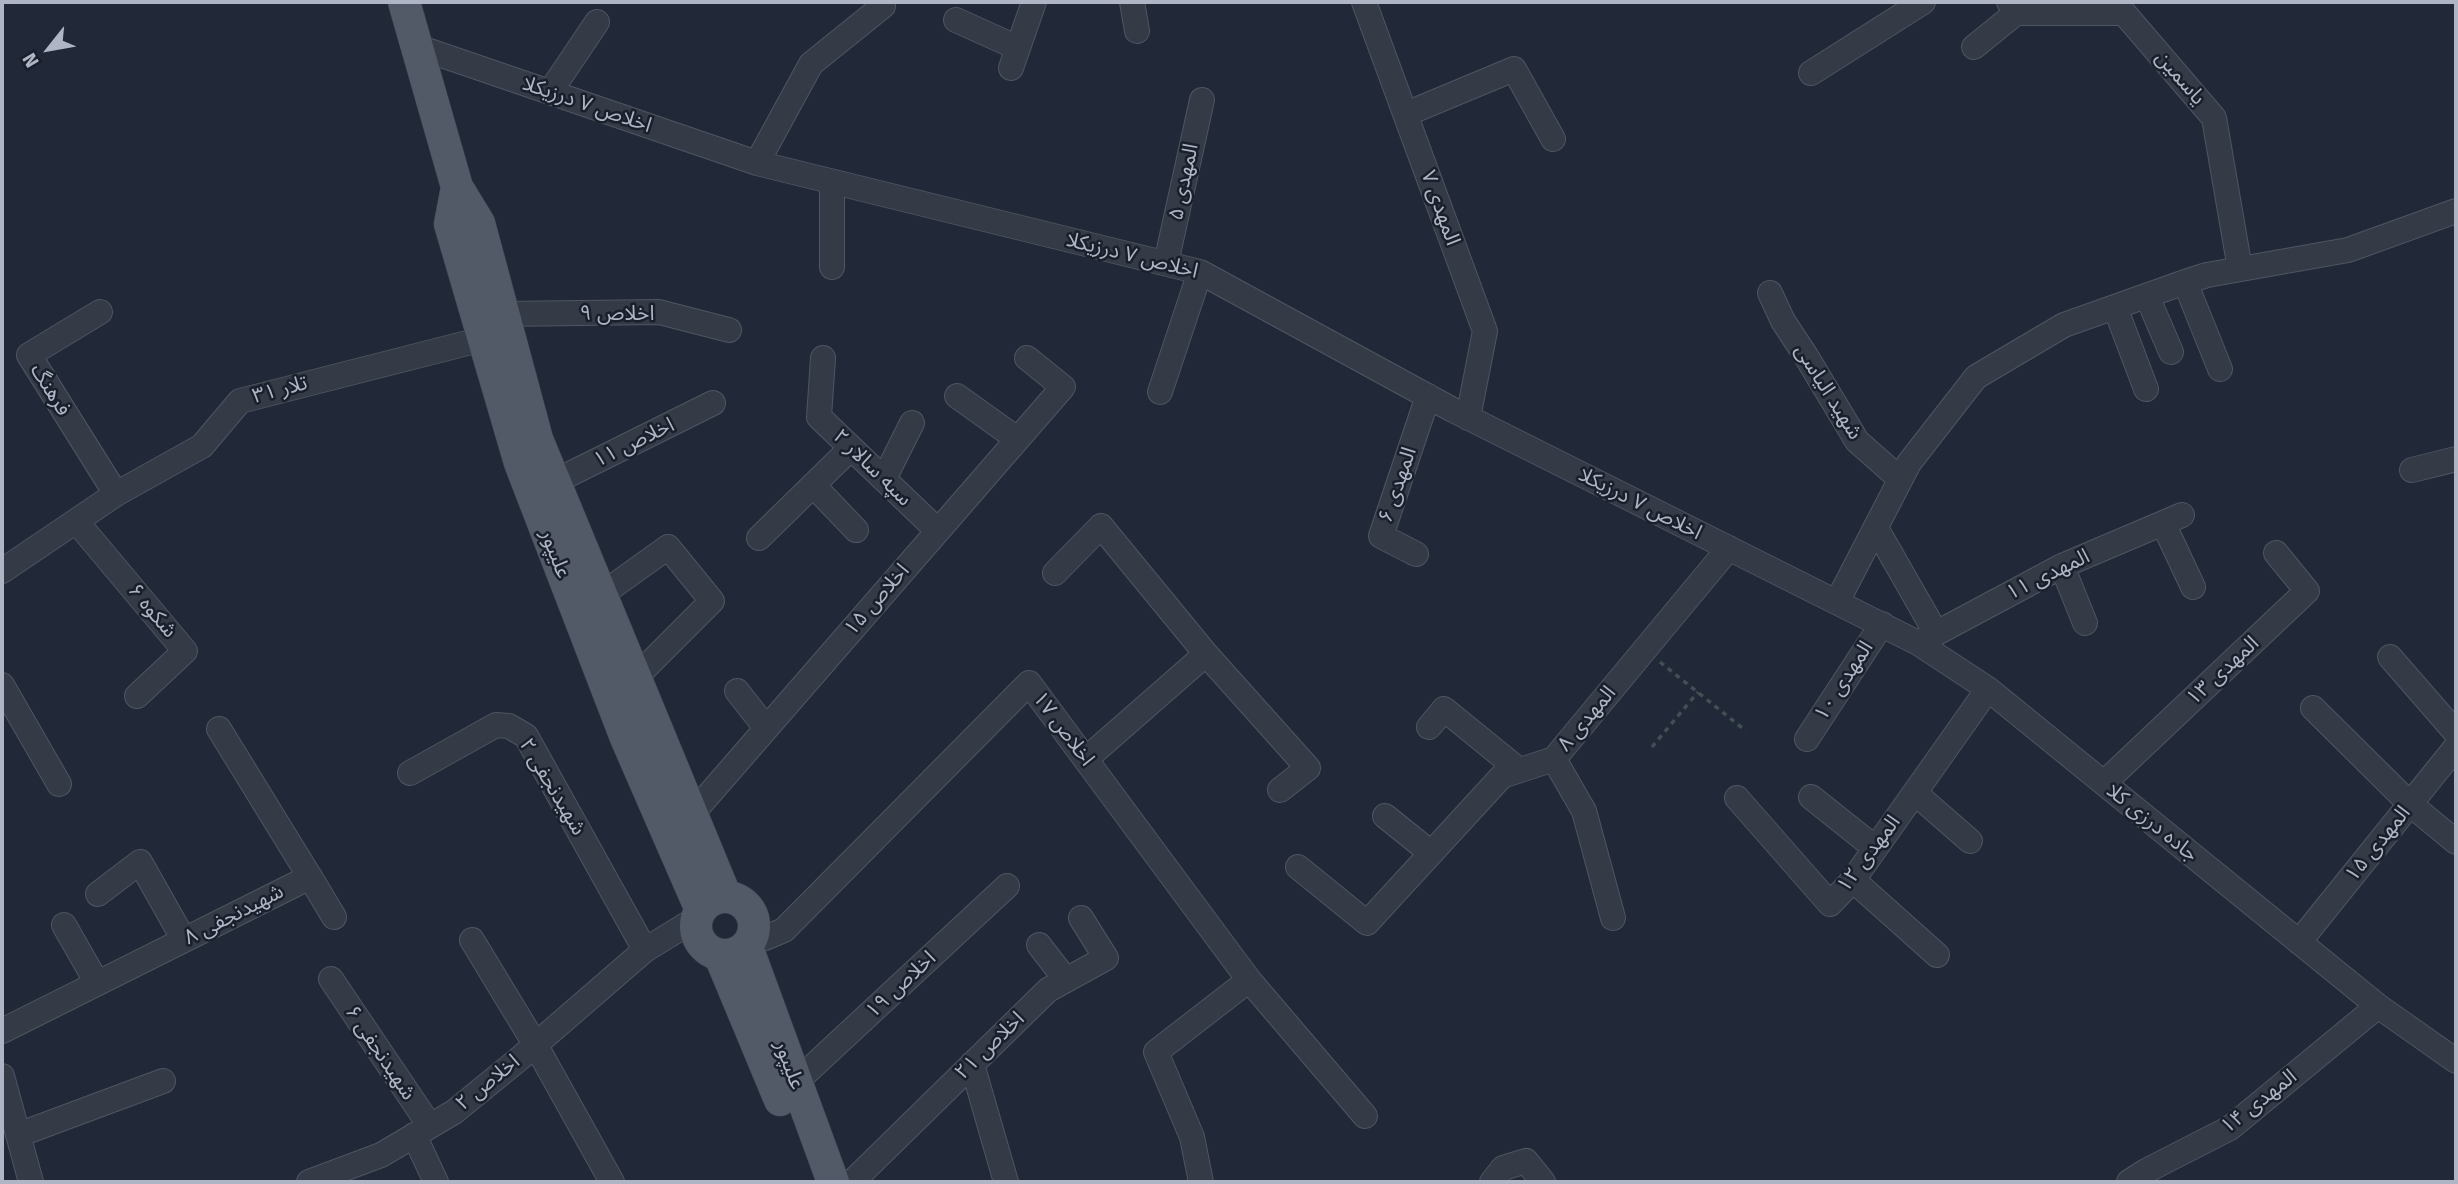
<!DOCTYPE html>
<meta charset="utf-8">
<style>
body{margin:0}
#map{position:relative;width:2458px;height:1184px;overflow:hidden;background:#212837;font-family:"Fira Sans",sans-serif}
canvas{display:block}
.frame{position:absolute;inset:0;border:4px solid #afb5c4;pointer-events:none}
.north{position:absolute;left:14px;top:14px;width:70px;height:70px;-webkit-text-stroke:5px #1a1f2c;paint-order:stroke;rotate:239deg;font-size:19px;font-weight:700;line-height:28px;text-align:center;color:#afb5c4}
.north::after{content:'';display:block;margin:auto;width:24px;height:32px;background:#afb5c4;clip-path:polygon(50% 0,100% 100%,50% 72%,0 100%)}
</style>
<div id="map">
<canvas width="2458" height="1184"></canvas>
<div class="frame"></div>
<div class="north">N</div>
</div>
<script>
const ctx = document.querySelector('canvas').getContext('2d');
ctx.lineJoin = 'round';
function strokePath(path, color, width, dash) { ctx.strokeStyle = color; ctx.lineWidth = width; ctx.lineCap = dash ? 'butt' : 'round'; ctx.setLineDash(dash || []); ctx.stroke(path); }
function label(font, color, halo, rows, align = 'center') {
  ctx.font = font + ' "Fira Sans","Noto Sans Arabic",sans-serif'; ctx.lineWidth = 5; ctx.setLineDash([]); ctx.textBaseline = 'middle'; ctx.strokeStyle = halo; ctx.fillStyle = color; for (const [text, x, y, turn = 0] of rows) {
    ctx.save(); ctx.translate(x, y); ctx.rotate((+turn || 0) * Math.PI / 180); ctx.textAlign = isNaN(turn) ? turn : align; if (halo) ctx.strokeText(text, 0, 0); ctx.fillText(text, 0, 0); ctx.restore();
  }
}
const minor = new Path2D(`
 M1132,2L1137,31
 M1364,2L1485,331L1468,418
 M2009,2L2016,13H2124L2214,118L2240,269
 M956,20L1018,48
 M418,47L757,163L1200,272L1453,410L1918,643L1988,689L2378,1006L2456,1061
 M1974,47L2016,13
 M1011,68L1034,2
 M1811,73L1923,2
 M550,92L597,22
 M1406,114L1514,69L1553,139
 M757,163L811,64L883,6V2
 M832,182V267
 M1166,263L1202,100
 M2185,282L2220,369
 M1770,293L1783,321L1806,356L1857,441L1900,479
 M2147,296L2171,352
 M2115,307L2146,389
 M100,312L29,355L116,494
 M504,314L659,312L729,330
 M823,358L819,417L937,530
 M1160,392L1200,272
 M957,396L1017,439
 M2412,470L2456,459
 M884,479L912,423
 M554,482L713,403
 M813,485L856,530
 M76,521L185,651L137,696
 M2163,523L2193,587
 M1876,528L1936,633
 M759,538L851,448
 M1416,554L1381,536L1428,396
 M2062,566L2085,623
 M2,571L116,494L202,446L240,401L483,339
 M1055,573L1101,526L1206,654
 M601,595L668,547L712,601L635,678
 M1837,602L1909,463L1976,377L2064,325L2185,282L2207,275L2348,250L2456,211
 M1918,643L2062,566L2182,515
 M2390,657L2456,733
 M2,685L59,784
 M737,691L766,728
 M2313,708L2410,804L2456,842
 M1429,727L1444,709L1519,770
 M1807,739L1882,624
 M1086,759L1206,654L1308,768L1280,790
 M1554,759L1584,811L1613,918
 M410,773L496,725L509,726L526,736L645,950
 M2104,783L2307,591L2276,553
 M1915,793L1970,841
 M1811,797L1875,848
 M1737,798L1830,904L1853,880L1988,689
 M692,814L1063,387L1027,358
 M1385,816L1431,853
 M1298,867L1367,923L1502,776L1554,759L1729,548
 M310,877L334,917
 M1853,880L1937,955
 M98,894L140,862L184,940
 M64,925L97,983
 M752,939L765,938L784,930L1029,683L1249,980L1365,1116
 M472,940L535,1044L612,1182
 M2299,942L2456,747
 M1039,945L1066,980
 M331,979L430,1126
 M2,1031L310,877L219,729
 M972,1064L1006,1182
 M2,1076L31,1182
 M795,1083L1007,886
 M18,1135L163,1081
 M414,1135L436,1182
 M309,1182L381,1155L454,1112L519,1059L645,950L697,918
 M852,1182L1048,990L1106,958L1081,918
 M1201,1182L1192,1137L1156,1052L1249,980
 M1492,1182L1503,1168L1526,1161L1543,1182
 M2129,1182L2146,1171L2230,1128L2378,1006`);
const major = new Path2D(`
 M404,2L457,187
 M696 926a29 29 0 1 1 58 0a29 29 0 1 1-58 0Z
 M701,910L626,738L520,463L450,224L457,187L479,223L537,439L726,897
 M747,947L833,1182
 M720,956L780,1100`);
strokePath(minor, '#4f5562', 26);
strokePath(major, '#3e4351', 33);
strokePath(new Path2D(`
 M1660,662L1746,731
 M1652,747L1698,692`), '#415055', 3.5, [5, 5]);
strokePath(minor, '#353a47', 24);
strokePath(major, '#525967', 32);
label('21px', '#afb5c4', '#1a1f2c', [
 ["یاسمین",2180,78,49],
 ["اخلاص ۷ درزیکلا",587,105,19],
 ["المهدی ۵",1184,182,-78],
 ["المهدی ۷",1440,208,70],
 ["اخلاص ۷ درزیکلا",1132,256,14],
 ["اخلاص ۹",617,314],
 ["فرهنگ",50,390,58],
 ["تلار ۳۱",280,390,-15],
 ["شهید الیاسی",1828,392,58],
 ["اخلاص ۱۱",634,443,-26],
 ["سپه سالار ۲",872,468,44],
 ["المهدی ۶",1398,485,-71],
 ["اخلاص ۷ درزیکلا",1640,504,27],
 ["علیپور",555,554,69],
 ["المهدی ۱۱",2048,575,-26],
 ["اخلاص ۱۵",877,600,-49],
 ["شکوه ۶",152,611,50],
 ["المهدی ۱۳",2223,671,-43],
 ["المهدی ۱۰",1844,681,-57],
 ["المهدی ۸",1587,719,-50],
 ["اخلاص ۱۷",1063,729,53],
 ["شهیدنجفی ۲",552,787,59],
 ["جاده درزی کلا",2152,823,39],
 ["المهدی ۱۵",2378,844,-51],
 ["المهدی ۱۲",1869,854,-53],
 ["شهیدنجفی ۸",234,915,-27],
 ["اخلاص ۱۹",901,985,-43],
 ["اخلاص ۲۱",990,1046,-44],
 ["شهیدنجفی ۶",380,1053,56],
 ["علیپور",789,1065,70],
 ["اخلاص ۲",488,1083,-39],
 ["المهدی ۱۴",2259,1102,-38]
]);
</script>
